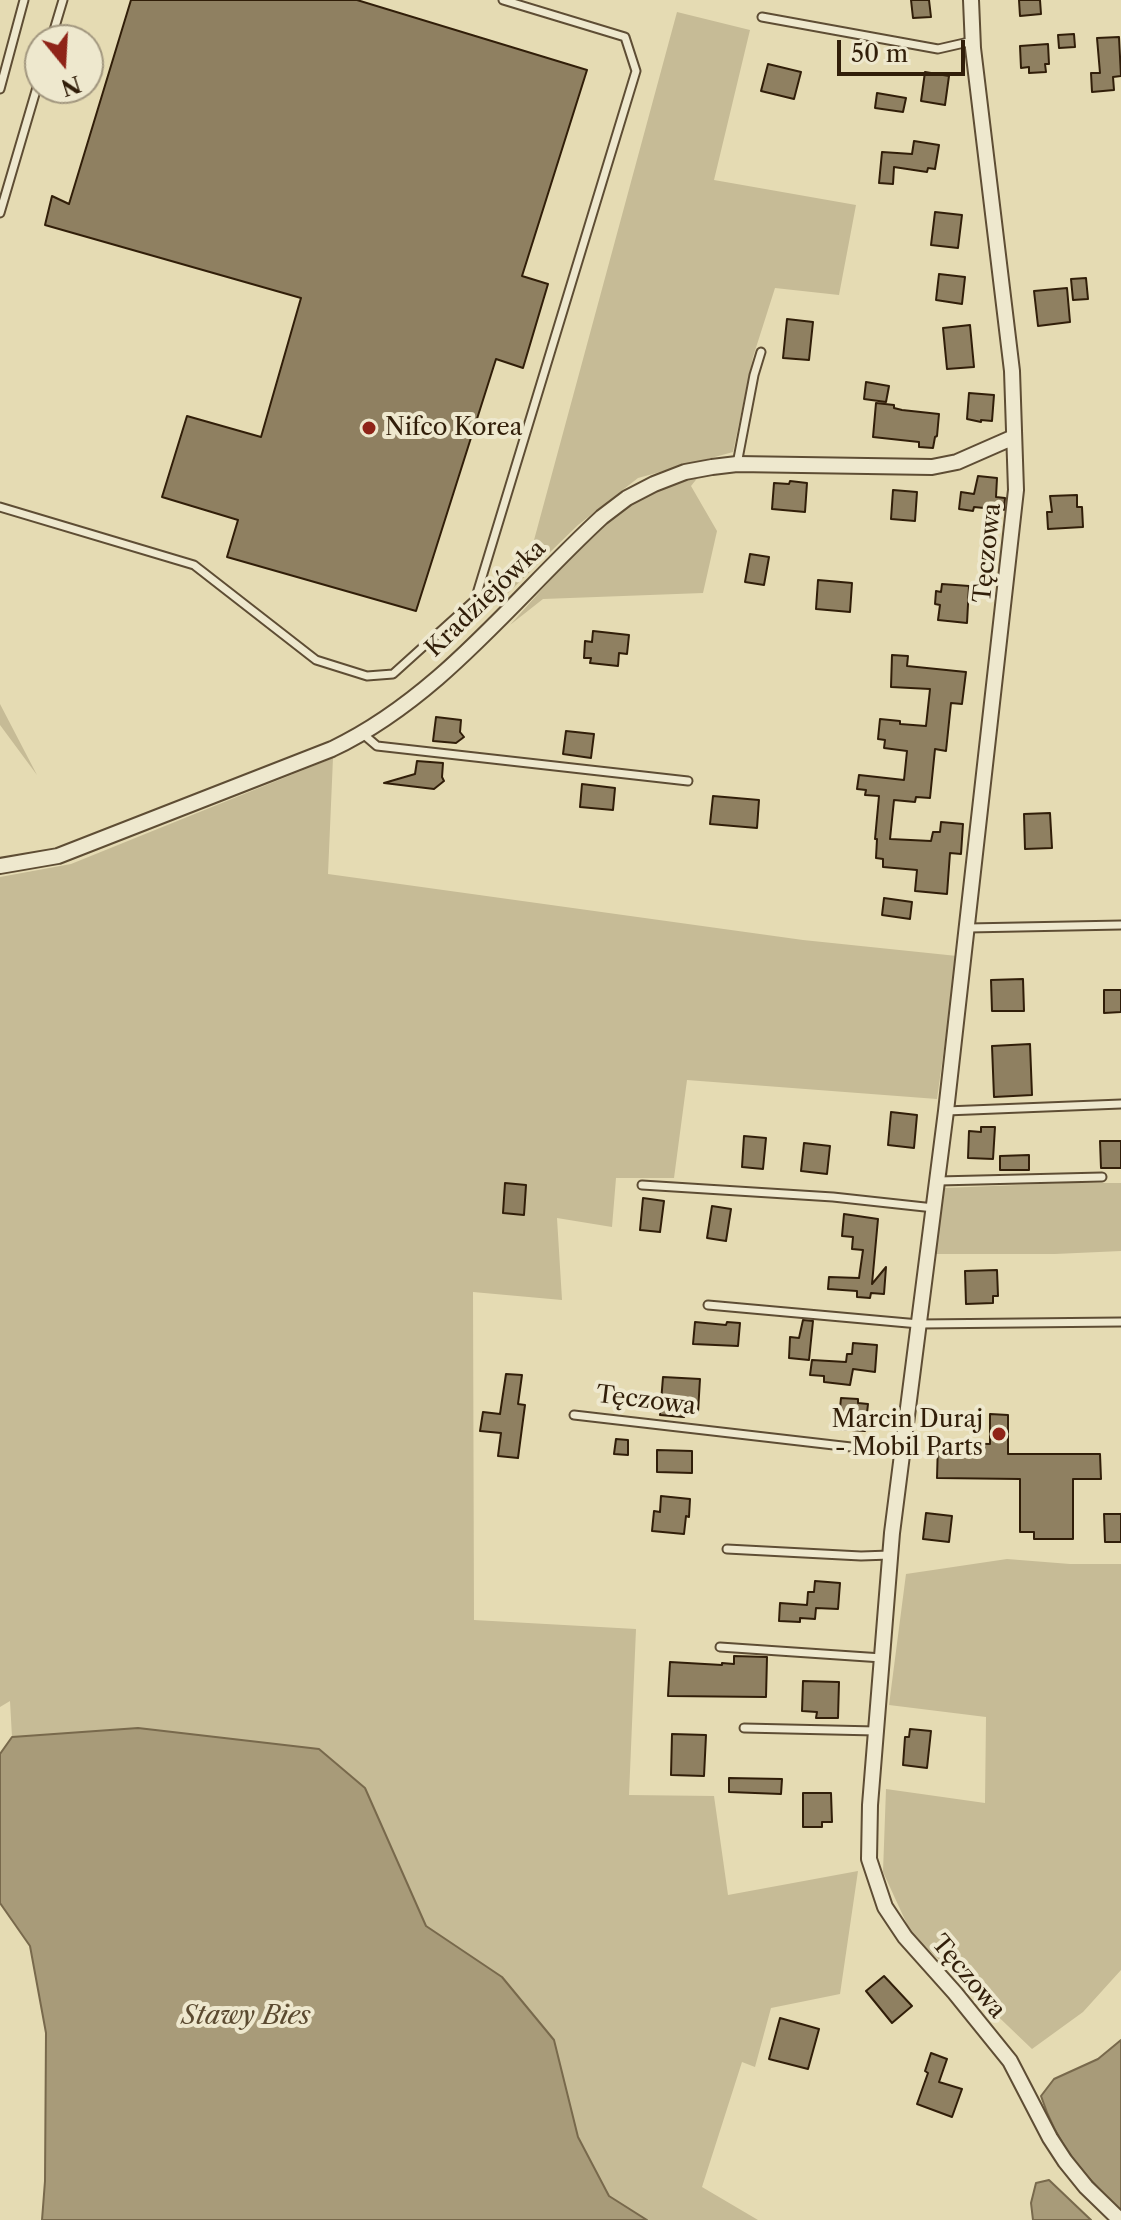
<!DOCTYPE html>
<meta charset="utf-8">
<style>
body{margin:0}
#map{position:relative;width:1121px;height:2220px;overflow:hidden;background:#e5dbb3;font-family:"Libre Caslon Text",serif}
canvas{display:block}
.north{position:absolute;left:24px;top:24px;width:80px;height:80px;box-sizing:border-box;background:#eee8ce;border:2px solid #a2977f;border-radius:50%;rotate:162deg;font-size:22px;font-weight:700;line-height:32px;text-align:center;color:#311e09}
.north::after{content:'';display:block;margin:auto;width:28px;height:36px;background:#8f2418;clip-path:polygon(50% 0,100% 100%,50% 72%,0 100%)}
.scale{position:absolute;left:837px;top:40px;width:128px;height:36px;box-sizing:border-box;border:4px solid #311e09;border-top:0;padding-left:10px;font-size:24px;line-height:28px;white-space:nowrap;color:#311e09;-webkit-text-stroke:6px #eee8ce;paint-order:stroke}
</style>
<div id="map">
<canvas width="1121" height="2220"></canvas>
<div class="north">N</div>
<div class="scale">50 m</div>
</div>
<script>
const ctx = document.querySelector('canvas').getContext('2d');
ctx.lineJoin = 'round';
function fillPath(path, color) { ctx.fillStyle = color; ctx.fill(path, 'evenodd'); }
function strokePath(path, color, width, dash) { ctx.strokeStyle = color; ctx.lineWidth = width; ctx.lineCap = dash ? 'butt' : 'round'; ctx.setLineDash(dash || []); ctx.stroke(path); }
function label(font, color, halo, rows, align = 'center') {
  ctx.font = font + ' "Libre Caslon Text",serif'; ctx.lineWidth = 8; ctx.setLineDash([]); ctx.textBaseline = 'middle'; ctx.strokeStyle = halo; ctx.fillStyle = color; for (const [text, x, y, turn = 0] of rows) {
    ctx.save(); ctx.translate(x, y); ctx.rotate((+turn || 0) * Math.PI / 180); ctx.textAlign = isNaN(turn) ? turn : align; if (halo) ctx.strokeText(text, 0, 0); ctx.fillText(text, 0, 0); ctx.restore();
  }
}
fillPath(new Path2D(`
 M677,12L750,30L714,180L856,205L839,295L775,288L753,357L733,452L638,478L578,525L506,595L527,566Z
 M699,476L691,486L717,531L703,593L543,599L510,625L588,538L644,495Z
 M0,704L37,775L0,725Z
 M333,758L328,874L803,940L957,956L937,1099L687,1080L674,1178H616L612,1227L557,1218L562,1300L473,1292L474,1620L636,1629L629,1795L714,1796L728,1895L858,1871L840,1994L771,2008L755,2067L742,2062L702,2187L758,2220H647L609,2196L578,2136L554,2040L502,1977L426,1926L365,1788L138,1728L12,1737L10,1701L0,1707V877L71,864Z
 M1065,1183H1121V1251L1055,1254H935L945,1188Z
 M1007,1559L1070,1564H1121V1970L1083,2012L1032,2049L911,1933L883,1872L886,1789L985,1803L986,1717L889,1705L906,1574Z`), '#c6bb96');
const water = new Path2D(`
 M138,1728L319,1749L365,1788L426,1926L502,1977L554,2040L578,2137L609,2196L647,2220H42L45,2181L46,2033L30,1946L0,1903V1754L12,1737Z
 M1121,2040V2211C1084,2175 1057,2146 1041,2096L1054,2079L1098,2059Z
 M1049,2180L1091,2220H1033L1031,2203L1036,2183Z`);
fillPath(water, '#a89b79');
strokePath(water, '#78694c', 2);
const building = new Path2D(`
 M131,0H357L587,70L522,276L548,284L523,368L496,359L416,611L227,557L238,520L162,497L187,416L261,437L301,298L45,225L52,196L69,204Z
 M911,0H929L931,17L913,18Z
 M1019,0H1040L1041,14L1020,16Z
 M1074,34L1075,47L1059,48L1058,35Z
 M1119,37L1121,76L1113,77L1114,90L1092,92L1091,73H1100L1097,38Z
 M1048,44L1049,64H1045L1046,72L1029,73V67L1021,68L1020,46Z
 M768,64L801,72L794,99L761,91Z
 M925,72L949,76L945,105L921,101Z
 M877,93L906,98L903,112L875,108Z
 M914,141L939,145L935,169L928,168L927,172L894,167L893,184L879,183L882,152L912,154Z
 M935,212L962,215L958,248L931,245Z
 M939,274L965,277L962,304L936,300Z
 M1086,278L1088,299L1073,300L1071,279Z
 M1067,288L1070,322L1038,326L1034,291Z
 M787,319L813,322L809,360L783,358Z
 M970,325L974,367L947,369L943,328Z
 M866,382L889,386L886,402L864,399Z
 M969,393L994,395L992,421L981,420V422L967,419Z
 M876,403L894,405V408L902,410L939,414L937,436L935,437L933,448L919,447V442L873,437Z
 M978,476L997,478L996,497L1005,498L1004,510L974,507L973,511L959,509L961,492L974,494Z
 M790,481L807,483L805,512L772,509L774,483L789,484Z
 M893,490L917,492L915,521L891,519Z
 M1077,495V507H1082L1083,527L1048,529L1047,512H1052L1050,496Z
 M750,554L769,557L764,585L745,582Z
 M818,580L852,583L850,612L816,609Z
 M942,584L969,586L967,623L938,620L940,605L935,604L936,591L941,592Z
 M593,631L629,635L627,654L619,653L618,666L590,663L591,658H584L585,641L592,642Z
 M892,655L908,656L907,666L966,672L962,704L951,703L946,751L935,749L930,798L916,797L915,802L894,800L890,839L931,841L933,832H940L941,822L963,824L961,854L950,853L947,894L915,891L917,870L883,867V859L876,858L877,839H875L879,796L865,795L866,790L857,789L859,775L904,780L907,751L884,748L885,740L878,739L880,719L900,721V724L926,726L930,689L891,687Z
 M436,717L461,720L460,732L464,737L456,743L433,741Z
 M566,731L594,734L591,758L563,754Z
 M417,761L443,763L442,777L444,781L434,789L384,783L415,774Z
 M582,784L615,788L613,810L580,807Z
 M713,796L759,800L757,828L710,824Z
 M1050,813L1052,848L1025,849L1024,814Z
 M884,898L912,902L910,919L882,915Z
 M1023,979L1024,1011H992L991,980Z
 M1104,990H1121V1012L1104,1013Z
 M1030,1044L1032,1095L994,1097L992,1046Z
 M891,1112L917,1115L914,1148L888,1145Z
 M981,1127H995L993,1159L968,1158L969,1131L981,1132Z
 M744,1136L766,1138L763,1169L742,1167Z
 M1100,1141H1121V1168H1101Z
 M804,1143L830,1146L827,1174L801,1171Z
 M1029,1155V1170H1000V1156Z
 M505,1183L526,1185L524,1215L503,1213Z
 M643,1198L664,1201L660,1232L640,1230Z
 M712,1206L731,1209L726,1241L707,1238Z
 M844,1214L878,1219L872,1284L886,1267L884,1294L871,1293L870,1298L857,1297V1291L828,1289L829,1277L859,1278L863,1250L852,1249L853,1237L842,1236Z
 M997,1270L998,1296H993V1303L966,1304L965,1271Z
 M803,1320L813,1321L809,1360L789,1358L790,1337L799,1338Z
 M695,1322L726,1325L727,1322L740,1323L738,1346L693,1344Z
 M853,1343L877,1345L875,1372L853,1369L850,1385L824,1382V1376L810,1375L812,1360L846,1362L847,1354H852Z
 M506,1374L522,1375L518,1404L525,1405L518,1458L498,1456L501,1433L480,1431L483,1412L500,1414Z
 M663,1377L700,1379L698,1412L685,1411L684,1417L660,1415Z
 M841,1398L858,1399V1403L868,1404L865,1431L838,1429Z
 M990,1414L1008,1415V1454H1100L1101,1479H1073V1539H1034V1532H1020V1479L937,1478L938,1443L990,1444Z
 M616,1439L628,1440V1455L614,1454Z
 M657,1450L692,1451V1473L657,1472Z
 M661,1496L690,1499L689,1517L686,1516L684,1534L652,1531L654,1511L660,1512Z
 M926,1513L952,1516L949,1542L923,1539Z
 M1104,1514H1121V1542H1105Z
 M815,1581L840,1583L838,1609L816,1608L815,1619L800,1618V1622L779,1621L780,1603L807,1605L808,1592H814Z
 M734,1656L767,1657L766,1697L668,1696L670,1662L722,1665V1663L734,1664Z
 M803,1681L839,1682L838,1718H816L817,1712L802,1711Z
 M910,1729L931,1731L927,1768L903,1765L905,1737H909Z
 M672,1734L706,1735L704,1776L671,1775Z
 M729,1778L782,1779L781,1794L729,1792Z
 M803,1793H831L832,1822H822V1827H803Z
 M884,1976L912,2006L892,2023L866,1991Z
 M780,2018L819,2029L808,2069L769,2059Z
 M931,2053L947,2059L939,2082L962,2089L952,2117L917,2104L928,2073L925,2071Z`);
fillPath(building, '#8f8061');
strokePath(building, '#311e09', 2);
const lane = new Path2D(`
 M762,17L938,49L973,41
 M51,40L63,0
 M0,89L24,0
 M0,213L40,77
 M737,464L754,375L761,352
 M0,507L194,565L316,660L367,676L393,674L475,600L636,71L625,37L503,0
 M363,734L377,746L688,781
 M968,928L1121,925
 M946,1111L1121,1104
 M938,1181L1102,1177
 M642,1185L833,1197L934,1208
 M708,1305L919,1324L1121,1322
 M574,1415L903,1453
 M727,1549L861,1556L890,1555
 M720,1647L882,1658
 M744,1728L876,1731`);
const street = new Path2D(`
 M971,0L973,48L1012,371L1016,490L946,1111L892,1533L870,1805L869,1859L885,1907L905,1937L955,1993L1010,2061L1050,2138L1065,2161L1086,2187L1120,2220
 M0,866L58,856L332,749C441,697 515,597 602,517L627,498L654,484L685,472L712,467L737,464L932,467L957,462L1014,437`);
strokePath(lane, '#5e4d34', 11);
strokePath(street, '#5e4d34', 18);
strokePath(lane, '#eee8ce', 7);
strokePath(street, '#eee8ce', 14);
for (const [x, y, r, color] of [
 [369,428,8,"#8f2418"],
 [999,1434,8,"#8f2418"]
]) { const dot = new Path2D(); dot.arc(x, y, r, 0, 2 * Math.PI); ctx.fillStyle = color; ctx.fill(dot); strokePath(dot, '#eee8ce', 3); }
label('24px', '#311e09', '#eee8ce', [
 ["Nifco Korea",385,428],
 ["Marcin Duraj",983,1420,"right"],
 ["- Mobil Parts",983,1448,"right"]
], 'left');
label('24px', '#311e09', '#eee8ce', [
 ["Tęczowa",988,553,-84],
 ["Kradziejówka",486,599,-44],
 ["Tęczowa",646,1401,7],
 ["Tęczowa",968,1977,50]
]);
label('italic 26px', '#5b4a30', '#eee8ce', [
 ["Stawy Bies",246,2016]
]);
</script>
